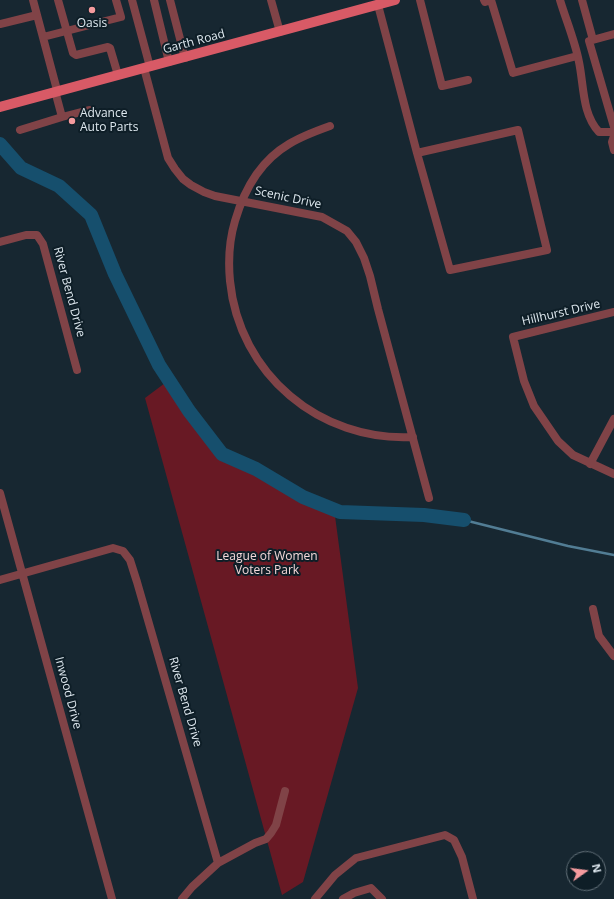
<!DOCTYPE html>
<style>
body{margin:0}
#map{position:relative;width:614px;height:899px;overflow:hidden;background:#172731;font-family:"Open Sans",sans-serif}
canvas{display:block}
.north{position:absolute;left:566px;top:851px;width:40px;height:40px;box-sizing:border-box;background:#0e1e27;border:1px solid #616f77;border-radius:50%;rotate:76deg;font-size:11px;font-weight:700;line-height:16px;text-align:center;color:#dee8ef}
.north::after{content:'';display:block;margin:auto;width:14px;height:18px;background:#f59b9e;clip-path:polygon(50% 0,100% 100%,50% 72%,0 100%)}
</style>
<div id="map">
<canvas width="614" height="899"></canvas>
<div class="north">N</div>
</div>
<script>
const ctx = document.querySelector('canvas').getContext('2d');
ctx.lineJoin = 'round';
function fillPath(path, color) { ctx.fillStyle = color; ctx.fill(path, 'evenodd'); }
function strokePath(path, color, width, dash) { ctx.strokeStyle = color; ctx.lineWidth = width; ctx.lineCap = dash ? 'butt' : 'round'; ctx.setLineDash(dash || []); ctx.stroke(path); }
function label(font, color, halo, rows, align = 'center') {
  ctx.font = font + ' "Open Sans",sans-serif'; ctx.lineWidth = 4; ctx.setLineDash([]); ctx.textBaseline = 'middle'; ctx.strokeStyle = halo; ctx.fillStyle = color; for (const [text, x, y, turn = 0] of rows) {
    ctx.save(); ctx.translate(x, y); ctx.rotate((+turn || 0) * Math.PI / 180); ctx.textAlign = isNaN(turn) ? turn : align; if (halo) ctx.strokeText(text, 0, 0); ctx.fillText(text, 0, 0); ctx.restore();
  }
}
fillPath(new Path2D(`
 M165,383L213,452L335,516L358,688L303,882L282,895L145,398Z`), '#681924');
strokePath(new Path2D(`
 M464,520L568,546L614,555`), '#527d94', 2.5);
strokePath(new Path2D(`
 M0,144L21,168L59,186L91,215L115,274L159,365L189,411L222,454L256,469L303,497L340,512L424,515L464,520`), '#164f6d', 14);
strokePath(new Path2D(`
 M33,0L57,90
 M58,0L73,53L76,55L108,47L110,48L118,75
 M132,0L150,67
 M154,0L169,62
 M170,0L185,58
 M271,0L280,32
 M420,0L442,86L468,80
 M484,0L485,2L491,0
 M491,0L513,73L577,56
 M560,0C566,20 575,41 579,62C584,86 582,114 599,132H614
 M582,0L593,40
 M378,5L417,153
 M0,24L37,15
 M614,34L589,41L614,127
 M43,37L121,17L116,0
 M144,68L168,158L175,169L183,179L191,185L204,192L215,196L322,217L347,231L356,242L364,258L370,276L378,309L429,498
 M62,117L89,110
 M330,126C316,131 302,136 289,144C260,161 244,190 235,221C229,241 228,260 230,281C239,374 320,442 413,437
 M20,130L62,117L55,91
 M518,130L547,250L450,270L417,153Z
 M614,136L612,142L614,150
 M0,242L26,235H37L43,244L77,370
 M614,312L513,337L524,381L534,406L558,441L573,455L614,474
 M590,464L614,419
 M0,493L112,899
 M0,580L113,548L123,551L130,560L137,582L218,863
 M593,609L599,636L614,656
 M182,899L192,887L218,863L255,843L266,839L271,833L276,825L285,791
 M315,899L335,875L356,858L445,835L454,840L462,857L473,899
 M343,899L354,893L371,888L382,899`), '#804347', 8);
strokePath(new Path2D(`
 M0,107L395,0`), '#d85a66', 10);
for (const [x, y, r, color] of [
 [92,10,4,"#f59b9e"],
 [72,121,4,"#f59b9e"]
]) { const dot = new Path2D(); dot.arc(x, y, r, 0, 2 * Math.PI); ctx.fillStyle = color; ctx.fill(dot); strokePath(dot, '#0e1e27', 1.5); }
label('12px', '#dee8ef', '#0e1e27', [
 ["Oasis",92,24],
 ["Advance",80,114,"left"],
 ["Auto Parts",80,128,"left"]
]);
label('12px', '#dee8ef', '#0e1e27', [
 ["Garth Road",194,42,-15],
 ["Scenic Drive",288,198,12],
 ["River Bend Drive",69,292,75],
 ["Hillhurst Drive",561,313,-13],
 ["Inwood Drive",68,693,75],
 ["River Bend Drive",185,702,74]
]);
label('12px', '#f4d8d9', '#0e1e27', [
 ["League of Women",267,557],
 ["Voters Park",267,571]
]);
</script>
